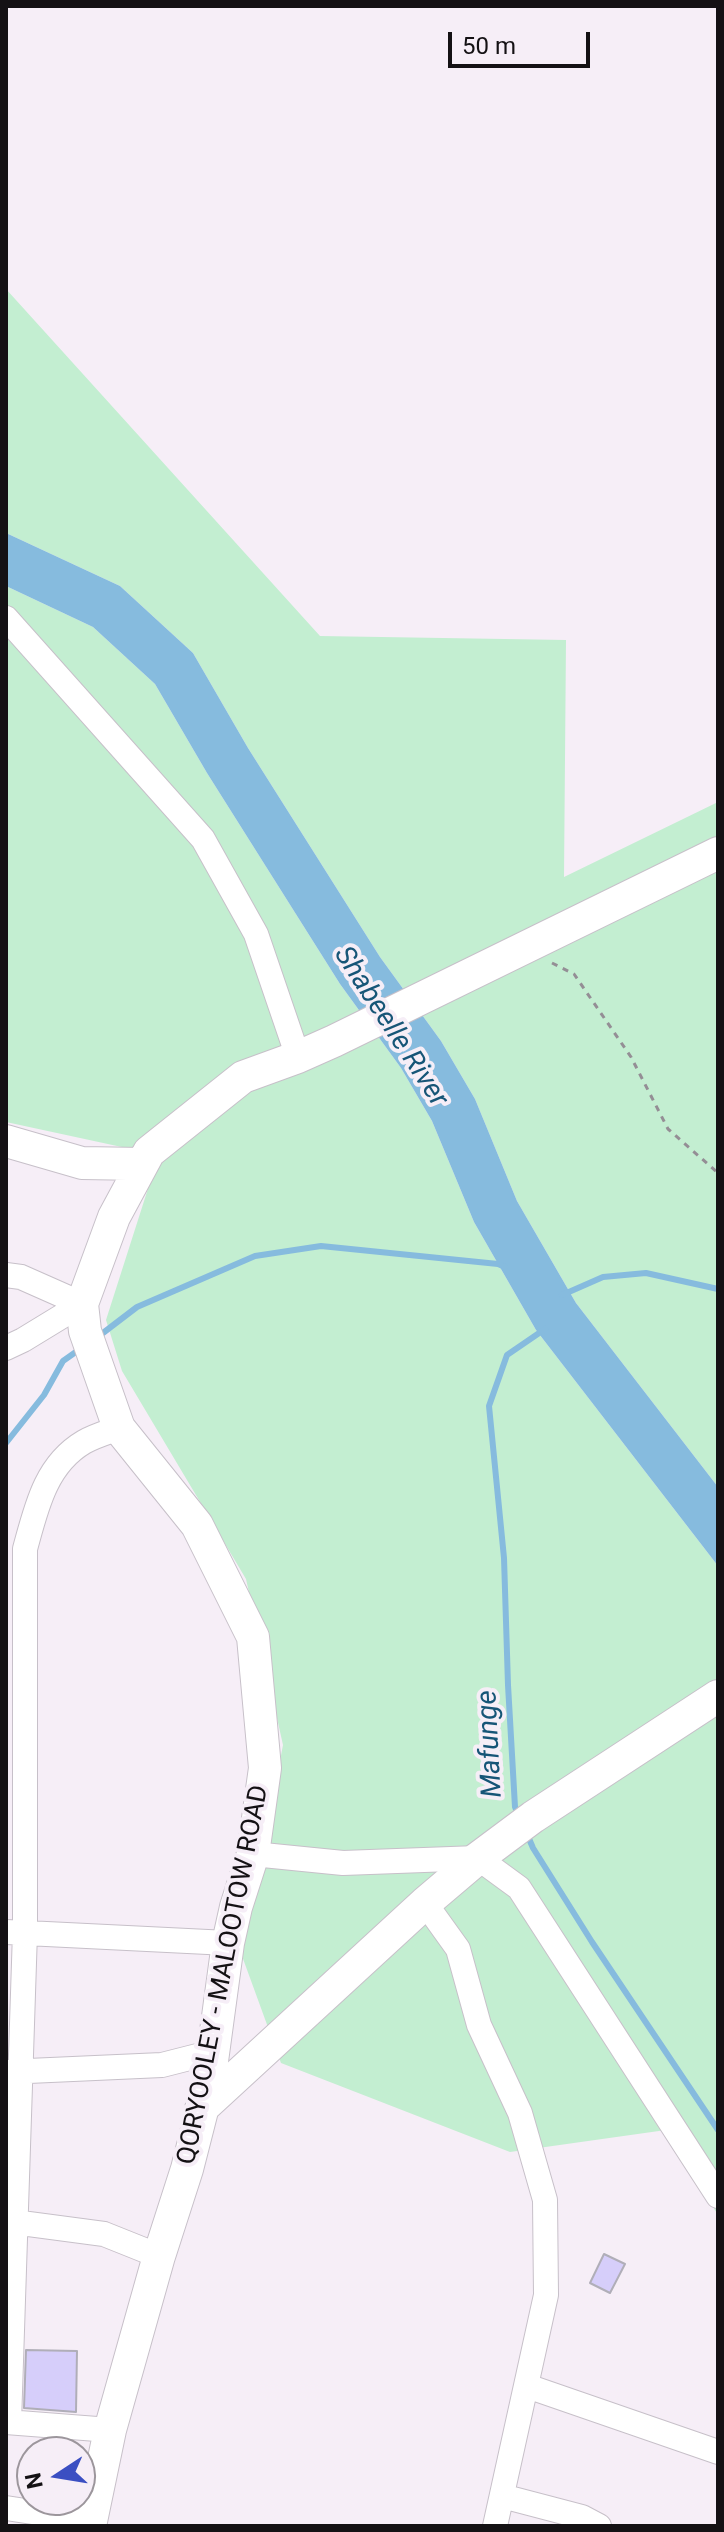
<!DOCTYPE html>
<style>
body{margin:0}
#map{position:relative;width:724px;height:2532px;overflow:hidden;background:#f6eef7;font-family:Roboto,sans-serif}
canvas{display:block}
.frame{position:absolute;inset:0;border:8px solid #141114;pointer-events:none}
.north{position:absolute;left:16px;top:2436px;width:80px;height:80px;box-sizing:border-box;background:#f6eef7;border:2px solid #9c969c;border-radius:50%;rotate:258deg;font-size:22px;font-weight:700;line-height:32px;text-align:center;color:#141114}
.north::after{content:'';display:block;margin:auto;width:28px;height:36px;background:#3b4fc2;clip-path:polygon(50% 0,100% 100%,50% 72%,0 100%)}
.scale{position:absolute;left:448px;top:32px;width:142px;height:36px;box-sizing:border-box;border:4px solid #141114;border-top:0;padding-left:10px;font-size:24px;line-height:28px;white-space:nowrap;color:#141114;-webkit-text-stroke:6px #f6eef7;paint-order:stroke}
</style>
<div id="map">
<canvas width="724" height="2532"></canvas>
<div class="frame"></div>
<div class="north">N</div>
<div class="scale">50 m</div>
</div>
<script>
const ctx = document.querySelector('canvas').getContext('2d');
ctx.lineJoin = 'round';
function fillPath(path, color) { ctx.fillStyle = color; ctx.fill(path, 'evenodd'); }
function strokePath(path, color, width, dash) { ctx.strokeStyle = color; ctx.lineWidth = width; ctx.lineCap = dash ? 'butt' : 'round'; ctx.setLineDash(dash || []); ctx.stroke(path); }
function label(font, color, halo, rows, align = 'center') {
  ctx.font = font + ' Roboto,sans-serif'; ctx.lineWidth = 8; ctx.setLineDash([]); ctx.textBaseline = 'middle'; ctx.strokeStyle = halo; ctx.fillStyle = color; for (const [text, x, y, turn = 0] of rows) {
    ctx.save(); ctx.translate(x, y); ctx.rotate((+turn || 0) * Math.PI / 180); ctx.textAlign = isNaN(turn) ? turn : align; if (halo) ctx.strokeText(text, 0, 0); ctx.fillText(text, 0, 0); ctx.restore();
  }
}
fillPath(new Path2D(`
 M6,289L320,636L566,640L564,877L718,802V1487L576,1303L517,1201L475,1099L441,1041L380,957L248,748L193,653L120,586L6,533Z
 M6,586L93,627L155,684L207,773L340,984L401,1068L432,1121L474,1222L536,1330L718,1566V2215L666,2130L510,2152L281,2063L242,1956L283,1745L246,1579L122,1371L106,1320L153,1173L131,1149L6,1122Z`), '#c3eed1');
fillPath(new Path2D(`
 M6,533L120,586L193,653L248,748L380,957L441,1041L475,1099L517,1201L576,1303L718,1487V1566L536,1330L474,1222L432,1121L401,1068L340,984L207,773L155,684L93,627L6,586Z`), '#86bbde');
strokePath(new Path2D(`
 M562,1295L603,1277L646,1273L718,1289
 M99,1336L137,1307L255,1256L321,1246L498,1264L505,1267
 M6,1443L44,1395L63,1361L80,1349
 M519,1817L515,1807L508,1685L504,1558L489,1406L507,1355L545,1329
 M527,1834L533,1848L592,1942L718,2130`), '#86bbde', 6);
const building = new Path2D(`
 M604,2254L625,2264L610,2293L590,2283Z
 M26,2350L77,2351L76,2412L24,2408Z`);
fillPath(building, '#d6cefa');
strokePath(building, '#b0aeb8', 2);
const street = new Path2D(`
 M6,618L203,839L256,934L298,1057
 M6,1275L21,1277L82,1304
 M6,1348L23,1340L82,1304
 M253,1854L343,1863L478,1858L519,1888L718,2196
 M425,1903L458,1949L479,2025L520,2113L545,2200L546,2295L495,2526
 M6,1932L228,1943
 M6,2072L162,2065L213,2052
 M6,2221L104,2234L159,2256
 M527,2386L718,2452
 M6,2422L110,2430
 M9,2422L25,1932V1549C36,1509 45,1465 84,1442C94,1436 108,1432 119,1428
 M502,2496L582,2517L599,2526
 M6,2508L91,2521`);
const secondary = new Path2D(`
 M6,1141L82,1163L142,1164
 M201,2109L425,1903L478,1858L533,1817L718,1696
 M90,2526L110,2430L159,2256L187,2169L209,2083L228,1943L236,1907L253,1854L265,1768L253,1637L197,1525L119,1428L85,1331L82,1304L114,1217L149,1152L243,1077L298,1057L334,1041L718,853`);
strokePath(street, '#c7c0c9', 26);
strokePath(secondary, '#c7c0c9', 34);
strokePath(new Path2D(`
 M552,963L574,974L631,1057L668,1129L718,1173`), '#948e95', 3, [6, 6]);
strokePath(street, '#fff', 24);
strokePath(secondary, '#fff', 32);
label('26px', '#141114', '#f6eef7', [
 ["QORYOOLEY - MALOOTOW ROAD",224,1975,-79]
]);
label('italic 28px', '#165577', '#f6eef7', [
 ["Shabeelle River",390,1027,57],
 ["Mafunge",491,1744,-93]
]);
</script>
